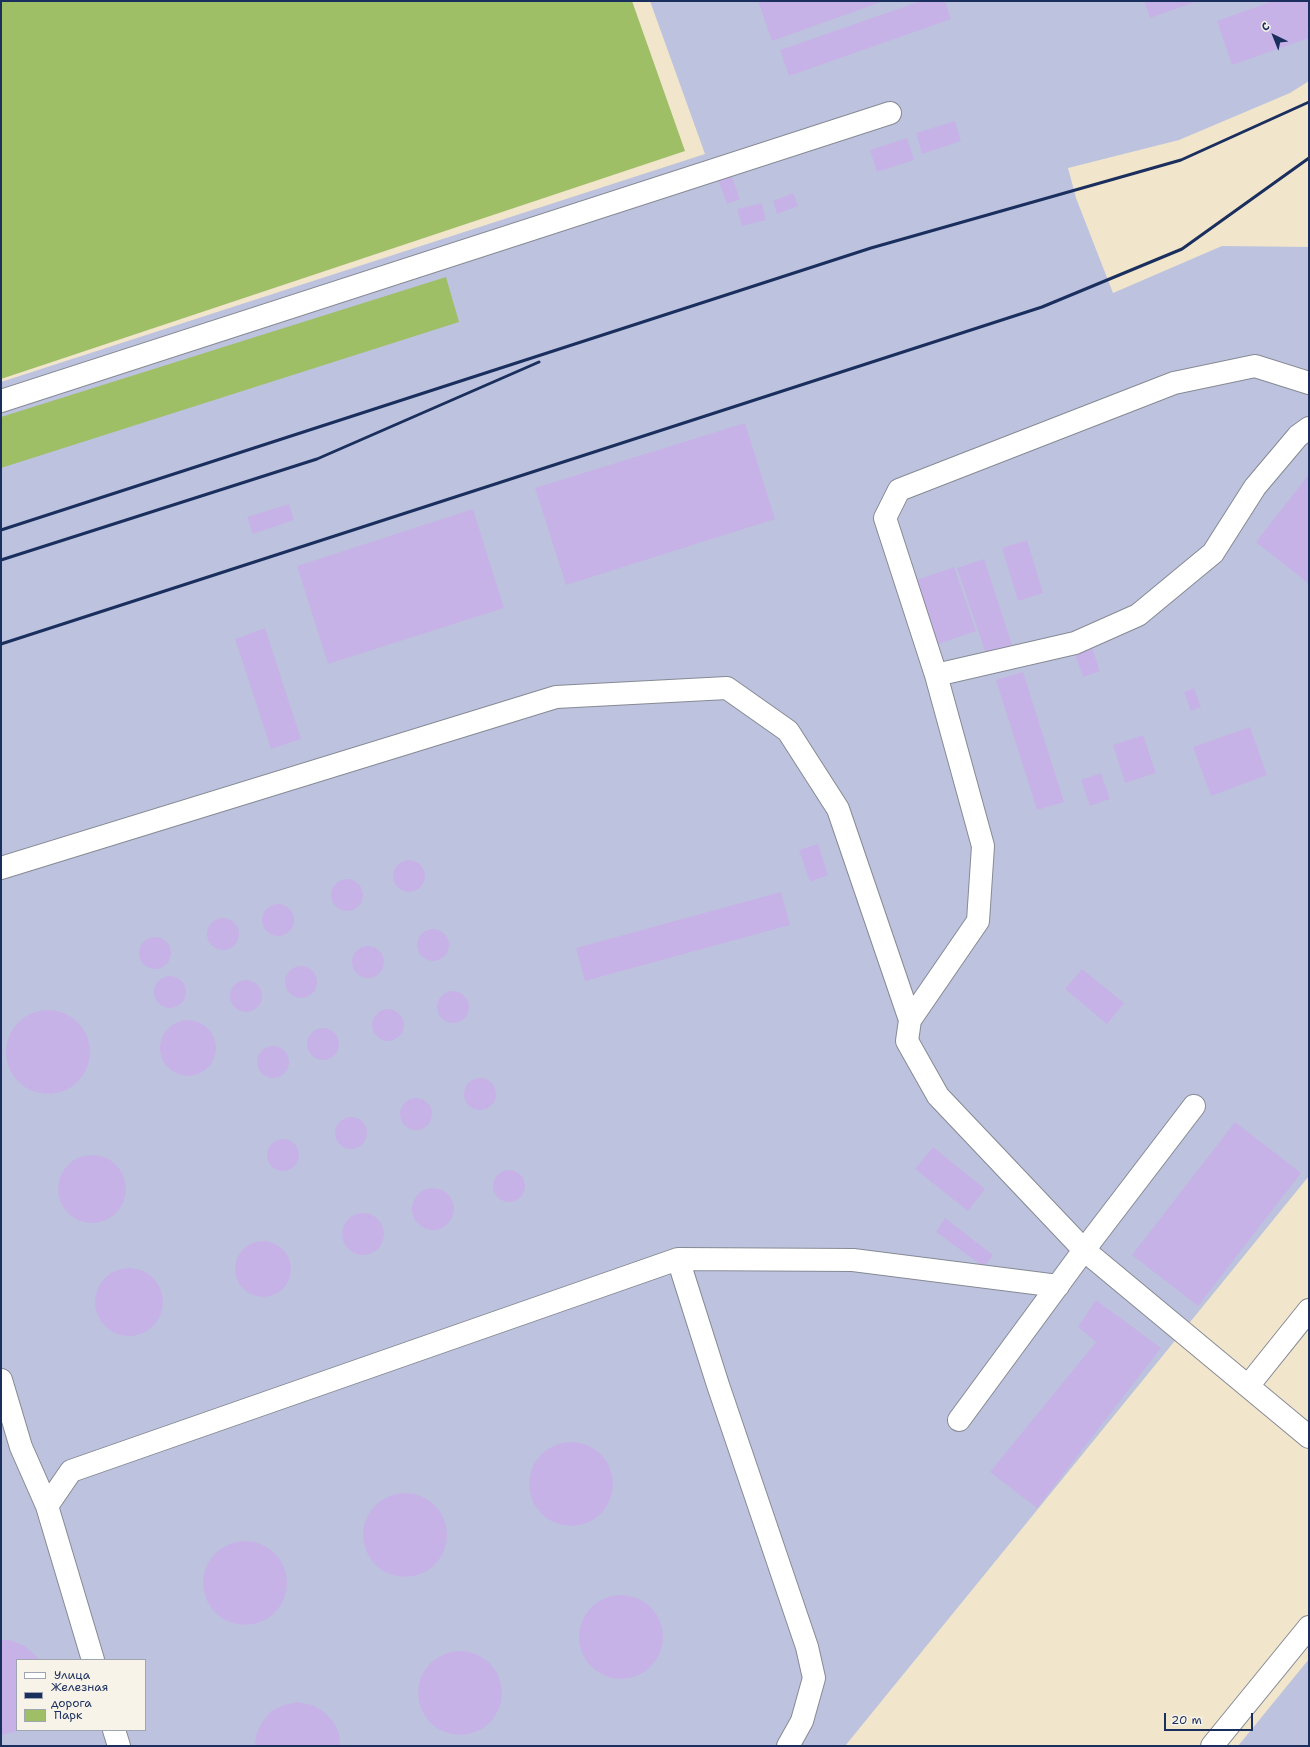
<!DOCTYPE html>
<meta charset="utf-8">
<style>
body{margin:0}
#map{position:relative;width:1310px;height:1747px;overflow:hidden;background:#f1e5cb;font-family:"Shantell Sans",sans-serif}
canvas{display:block}
.frame{position:absolute;inset:0;border:2px solid #1b2f5e;pointer-events:none}
.legend{position:absolute;left:16px;top:1659px;width:130px;height:72px;box-sizing:border-box;background:#f7f3e8;border:1px solid #9fa5b1;margin:0;padding:5px 7px;list-style:none;font-size:12px;color:#1b2f5e}
.legend li{display:flex;align-items:center;gap:8px;height:20px}
.legend b{width:20px;border:1px solid #9fa5b1}
.north{position:absolute;left:1254px;top:16px;width:40px;height:40px;-webkit-text-stroke:3px #f7f3e8;paint-order:stroke;rotate:317deg;font-size:11px;font-weight:700;line-height:16px;text-align:center;color:#1b2f5e}
.north::after{content:'';display:block;margin:auto;width:14px;height:18px;background:#1b2f5e;clip-path:polygon(50% 0,100% 100%,50% 72%,0 100%)}
.scale{position:absolute;left:1164px;top:1713px;width:89px;height:18px;box-sizing:border-box;border:2px solid #1b2f5e;border-top:0;padding-left:5px;font-size:12px;line-height:14px;white-space:nowrap;color:#1b2f5e;-webkit-text-stroke:3px #f7f3e8;paint-order:stroke}
</style>
<div id="map">
<canvas width="1310" height="1747"></canvas>
<div class="frame"></div>
<ul class="legend">
<li><b style="height:5px;background:#fff"></b>Улица</li>
<li><b style="height:5px;background:#1b2f5e"></b>Железная дорога</li>
<li><b style="height:11px;background:#9fbf67"></b>Парк</li>
</ul>
<div class="north">С</div>
<div class="scale">20 m</div>
</div>
<script>
const ctx = document.querySelector('canvas').getContext('2d');
ctx.lineJoin = 'round';
function fillPath(path, color) { ctx.fillStyle = color; ctx.fill(path, 'evenodd'); }
function strokePath(path, color, width, dash) { ctx.strokeStyle = color; ctx.lineWidth = width; ctx.lineCap = dash ? 'butt' : 'round'; ctx.setLineDash(dash || []); ctx.stroke(path); }
fillPath(new Path2D(`
 M650,1H1309V81L1290,93L1179,140L1068,168L1076,198L1113,293L1222,246L1309,247V1176L845,1746H1V382L705,154ZM17,1660H145V1730H17Z
 M1309,1659V1746H1238Z`), '#bdc3de');
fillPath(new Path2D(`
 M1,1H632L685,151L1,379Z
 M446,277L459,322L1,468V417Z`), '#9fbf67');
fillPath(new Path2D(`
 M758,1H884L772,41Z
 M921,1H945L951,19L789,76L780,50Z
 M1144,1H1198L1150,18Z
 M1273,1H1309V28H1307L1309,38L1232,65L1217,21Z
 M955,121L961,141L922,154L916,133Z
 M907,138L914,160L877,172L870,150Z
 M731,175L740,199L727,204L718,180Z
 M793,193L798,206L777,214L773,201Z
 M762,203L766,220L742,226L737,209Z
 M745,423L775,519L566,585L535,488Z
 M1309,474V584L1256,542Z
 M289,504L294,520L253,534L247,517Z
 M473,509L504,608L328,664L297,566Z
 M1027,540L1043,593L1018,601L1002,548Z
 M984,559L1013,648L987,657L957,568Z
 M954,567L976,631L930,647L908,583Z
 M265,628L301,739L271,749L235,639Z
 M1091,645L1100,671L1083,677L1074,651Z
 M1023,672L1064,802L1037,810L996,680Z
 M1194,688L1201,707L1191,711L1184,692Z
 M1250,727L1267,775L1211,796L1193,747Z
 M1143,735L1156,773L1125,783L1113,745Z
 M1101,773L1110,799L1090,806L1081,780Z
 M818,844L828,875L810,882L799,850Z
 M393 876a16 16 0 1 1 32 0a16 16 0 1 1-32 0Z
 M331 895a16 16 0 1 1 32 0a16 16 0 1 1-32 0Z
 M781,892L790,925L585,981L576,948Z
 M262 920a16 16 0 1 1 32 0a16 16 0 1 1-32 0Z
 M207 934a16 16 0 1 1 32 0a16 16 0 1 1-32 0Z
 M417 945a16 16 0 1 1 32 0a16 16 0 1 1-32 0Z
 M139 953a16 16 0 1 1 32 0a16 16 0 1 1-32 0Z
 M352 962a16 16 0 1 1 32 0a16 16 0 1 1-32 0Z
 M285 982a16 16 0 1 1 32 0a16 16 0 1 1-32 0Z
 M1082,969L1124,1003L1107,1024L1065,989Z
 M154 992a16 16 0 1 1 32 0a16 16 0 1 1-32 0Z
 M230 996a16 16 0 1 1 32 0a16 16 0 1 1-32 0Z
 M437 1007a16 16 0 1 1 32 0a16 16 0 1 1-32 0Z
 M372 1025a16 16 0 1 1 32 0a16 16 0 1 1-32 0Z
 M6 1052a42 42 0 1 1 84 0a42 42 0 1 1-84 0Z
 M160 1048a28 28 0 1 1 56 0a28 28 0 1 1-56 0Z
 M307 1044a16 16 0 1 1 32 0a16 16 0 1 1-32 0Z
 M257 1062a16 16 0 1 1 32 0a16 16 0 1 1-32 0Z
 M464 1094a16 16 0 1 1 32 0a16 16 0 1 1-32 0Z
 M400 1114a16 16 0 1 1 32 0a16 16 0 1 1-32 0Z
 M335 1133a16 16 0 1 1 32 0a16 16 0 1 1-32 0Z
 M1235,1122L1301,1173L1198,1306L1132,1255Z
 M267 1155a16 16 0 1 1 32 0a16 16 0 1 1-32 0Z
 M933,1147L985,1189L968,1211L915,1169Z
 M58 1189a34 34 0 1 1 68 0a34 34 0 1 1-68 0Z
 M493 1186a16 16 0 1 1 32 0a16 16 0 1 1-32 0Z
 M412 1209a21 21 0 1 1 42 0a21 21 0 1 1-42 0Z
 M342 1234a21 21 0 1 1 42 0a21 21 0 1 1-42 0Z
 M945,1218L993,1255L984,1267L936,1232Z
 M235 1269a28 28 0 1 1 56 0a28 28 0 1 1-56 0Z
 M95 1302a34 34 0 1 1 68 0a34 34 0 1 1-68 0Z
 M1096,1300L1161,1348L1037,1508L990,1472L1096,1342L1078,1327Z
 M529 1484a42 42 0 1 1 84 0a42 42 0 1 1-84 0Z
 M363 1535a42 42 0 1 1 84 0a42 42 0 1 1-84 0Z
 M203 1583a42 42 0 1 1 84 0a42 42 0 1 1-84 0Z
 M579 1637a42 42 0 1 1 84 0a42 42 0 1 1-84 0Z
 M1,1640H10L25,1646L40,1660H17V1730H21L2,1735Z
 M418 1693a42 42 0 1 1 84 0a42 42 0 1 1-84 0Z
 M298,1702L312,1705L323,1711L333,1721L339,1734L340,1746H255L256,1735L262,1722L271,1711L284,1705Z`), '#c7b2e7');
const minor = new Path2D(`
 M1,401L890,113
 M936,675L1075,643L1138,615L1213,553L1255,487L1298,436L1309,428
 M1,868L556,697L727,688L788,731L838,809L910,1020
 M1194,1106L1084,1250L938,1096L907,1041L910,1020L978,921L983,846L936,675L885,518L899,490L1174,383L1255,366L1309,383
 M1,1380L21,1447L47,1506L93,1660
 M1248,1386L1309,1310
 M959,1420L1084,1250L1309,1437
 M47,1506L71,1471L678,1259
 M114,1730L119,1746
 M788,1746L802,1721L814,1678L807,1647L718,1385L678,1259L853,1260L1058,1286
 M1212,1746L1309,1627`);
strokePath(minor, '#868a94', 24);
strokePath(minor, '#fff', 22);
strokePath(new Path2D(`
 M1,530L871,248L1181,160L1309,102
 M1,560L317,459L539,362
 M1,644L1042,307L1182,249L1309,158`), '#1b2f5e', 3);
</script>
